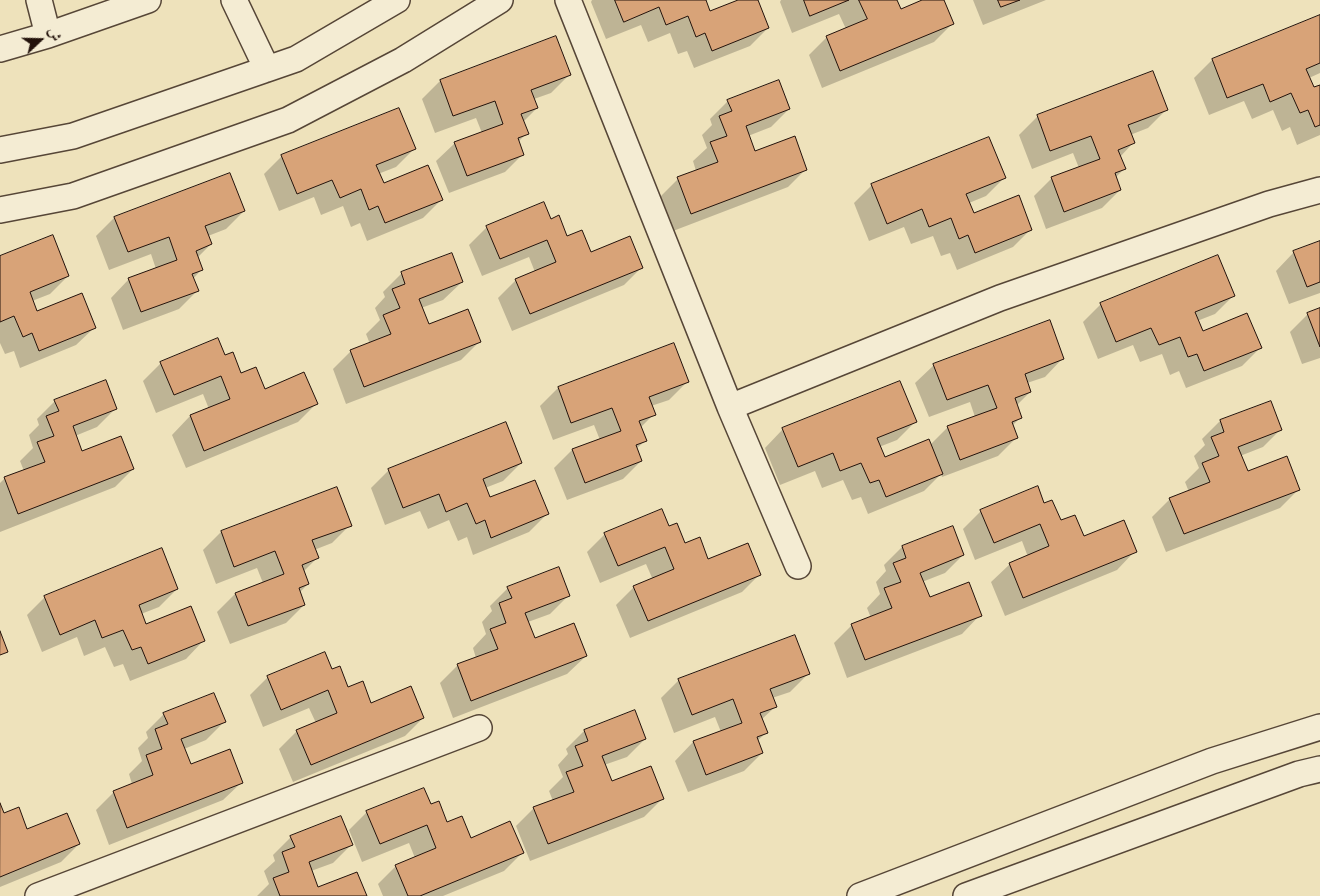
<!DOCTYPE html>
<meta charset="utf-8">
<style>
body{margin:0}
#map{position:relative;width:1320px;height:896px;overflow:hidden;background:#eee2bb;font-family:"Libre Bodoni",Amiri,serif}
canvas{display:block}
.north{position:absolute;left:15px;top:15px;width:50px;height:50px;-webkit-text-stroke:4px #f4ecd3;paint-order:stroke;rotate:69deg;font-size:14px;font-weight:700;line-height:20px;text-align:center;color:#23120b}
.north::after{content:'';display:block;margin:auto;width:18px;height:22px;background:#23120b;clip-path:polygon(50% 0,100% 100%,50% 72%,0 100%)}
</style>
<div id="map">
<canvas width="1320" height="896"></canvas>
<div class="north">ش</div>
</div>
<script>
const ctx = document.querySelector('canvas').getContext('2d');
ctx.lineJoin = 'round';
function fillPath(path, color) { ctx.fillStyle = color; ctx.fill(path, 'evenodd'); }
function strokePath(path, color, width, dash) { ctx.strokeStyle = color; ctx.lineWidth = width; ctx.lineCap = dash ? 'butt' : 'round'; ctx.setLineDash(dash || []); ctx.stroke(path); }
fillPath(new Path2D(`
 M592,0H708L705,1L710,13L741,0H757L768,28L750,46L694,68L687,51L678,54L670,33L648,42L641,25L606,39L591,2Z
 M781,0H896L900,10L926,0H943L952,24L934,42L822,88L809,55L827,37L846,29L839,14L792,33L780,2Z
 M973,0H1046L983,25Z
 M1320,17V73L1309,78L1313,89L1320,86V135L1297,145L1290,127L1282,131L1273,110L1252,119L1244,101L1209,115L1194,78L1212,60Z
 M556,38L569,75L551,93L534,99L537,108L523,122L527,133L518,142L523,154L505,172L449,193L436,161L455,143L482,133L476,118L435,133L422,99L440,81Z
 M1153,73L1166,110L1148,128L1130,135L1133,143L1120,157L1124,169L1115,178L1120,190L1102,208L1046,229L1034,196L1052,178L1079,168L1073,153L1032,169L1019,135L1037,117Z
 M728,101L789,109L771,127L748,136L755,153L806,169L788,187L673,231L660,197L678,179L696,171L693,161L707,148L702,135L712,125L710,119Z
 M414,149L396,167L378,174L383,185L441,200L423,218L367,241L360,223L351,227L343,206L321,215L314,197L279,211L264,174L282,156Z
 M1004,178L986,196L969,203L973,215L1031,229L1013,247L957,270L950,253L941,256L933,236L911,244L904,227L869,241L854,203L872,185Z
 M244,211L226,229L208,236L211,244L197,258L201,270L193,279L197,291L179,309L123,330L111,298L129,279L156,269L151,254L109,270L96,236L114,218Z
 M487,227L567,238L590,254L642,267L624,285L512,331L498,298L516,280L535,272L529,257L482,276L469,245Z
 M1320,243V293L1289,304L1276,271L1294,252Z
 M451,254L462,282L443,300L421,308L428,325L479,342L461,360L346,404L333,369L351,351L370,344L366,334L380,320L375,308L385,297L383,292L401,274Z
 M0,257L68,276L50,294L32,301L37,312L95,327L76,345L20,368L14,351L5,354L0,343Z
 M1233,296L1215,314L1197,321L1202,333L1260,348L1242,366L1186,388L1179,371L1170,375L1162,354L1140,362L1133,345L1098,359L1083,322L1101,304Z
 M1320,310V358L1302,364L1290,332L1308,314Z
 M674,345L687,382L669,400L651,406L654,414L640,428L645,441L636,449L641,461L623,479L567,500L554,468L572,450L600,440L594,425L553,440L540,406L558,388Z
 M1063,358L1045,377L1027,383L1030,392L1016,406L1020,418L1012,426L1016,438L998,456L942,477L941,474L924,491L868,514L861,497L852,500L843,480L822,488L815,471L780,485L765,448L783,429L915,422L897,440L879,447L884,459L930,445L948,427L975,417L970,402L929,417L915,383L934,365Z
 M161,363L241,374L264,390L316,404L298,422L186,468L172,435L190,416L209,409L203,394L156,413L143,381Z
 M55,401L115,409L97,427L75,436L81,453L133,469L115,487L0,532V483L5,478L24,471L20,461L33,448L29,435L39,425L37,419Z
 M1270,402L1281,429L1263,447L1240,456L1247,473L1298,490L1280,508L1166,552L1152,517L1170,499L1189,492L1185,482L1199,468L1194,456L1205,445L1202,439L1220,421Z
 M521,463L503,481L485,488L490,499L547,514L529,532L473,555L467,537L458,541L449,520L428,529L420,511L385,525L371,488L389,470Z
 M336,488L350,525L332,543L314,550L317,558L303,572L308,584L299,593L304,605L286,623L230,644L217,612L235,594L263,583L257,568L216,584L203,550L221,532Z
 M1044,505L1060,522L1083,538L1135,551L1117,570L1005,616L991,582L1010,564L1028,557L1022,541L975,560L963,529L981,511Z
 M668,527L684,545L708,561L760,574L742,592L630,638L616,605L634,587L653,580L646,564L600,583L587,552L605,534Z
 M952,528L963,555L945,573L922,582L929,599L980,615L962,634L847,678L834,643L852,625L871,618L867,608L880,594L876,582L886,571L884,565L902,547Z
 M508,588L568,596L550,614L528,622L534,640L586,656L567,674L453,718L440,683L458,665L476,658L473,648L486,634L482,622L492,611L490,606Z
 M177,589L159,607L141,614L146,626L204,640L186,659L130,681L123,664L114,667L105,647L84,656L77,637L42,652L27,615L45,597Z
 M331,671L347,688L371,704L423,718L405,736L293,782L279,749L297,731L316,723L309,708L263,727L250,695L268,677Z
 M808,674L790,692L772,698L775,707L761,720L766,733L757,741L762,753L744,771L688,792L675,761L693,742L721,732L715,717L674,733L661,698L679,680Z
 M164,714L224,722L206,740L184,749L191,766L242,782L223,800L109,845L96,810L114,792L132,784L129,774L142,761L138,748L148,738L146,732Z
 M584,731L645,739L627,757L604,765L611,782L662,799L644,817L530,861L516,826L534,808L553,801L549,791L563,777L558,765L568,754L566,749Z
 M0,807L3,815L27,831L79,844L61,862L0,887Z
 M367,812L447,824L470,839L522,853L504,871L443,896H383L378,884L396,866L415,858L409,843L362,862L349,830Z
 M291,837L351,845L333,863L311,871L318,889L365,896H257L269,884L264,871L275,861L273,855Z`), '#0003');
const building = new Path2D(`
 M615,0H706L710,11L738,0H758L769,28L712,51L705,33L696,37L688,16L666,25L659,7L624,22Z
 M804,0H849L810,16Z
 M859,0H897L901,9L922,0H944L954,24L840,71L826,36L867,19Z
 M998,0H1020L1001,7Z
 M1320,15V63L1306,69L1314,87L1320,85V125L1315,127L1308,110L1300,113L1291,93L1270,102L1263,84L1227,98L1212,59Z
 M556,36L571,75L531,90L538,108L521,114L529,134L518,138L524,155L467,176L454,142L503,124L495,101L453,116L440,80Z
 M1153,71L1168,110L1128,125L1135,143L1118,150L1126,169L1115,173L1121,190L1064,212L1051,177L1100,159L1091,136L1050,151L1037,115Z
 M779,80L790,109L746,126L755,151L795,136L807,170L691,214L677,177L718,162L710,142L727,136L719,116L732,111L727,100Z
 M399,108L416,149L376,165L384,183L428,165L443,200L385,223L378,206L369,210L361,189L340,198L332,180L297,194L281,155Z
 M989,137L1006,178L966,194L974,213L1019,195L1032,230L975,253L968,235L959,239L951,218L929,227L922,209L887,224L871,184Z
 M230,173L245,211L205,226L212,244L196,251L203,270L192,274L199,291L141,312L128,278L177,260L169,237L128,252L114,217Z
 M544,202L551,219L559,215L567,236L582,230L591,252L630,236L643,268L530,314L515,279L556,262L547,240L500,259L486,226Z
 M53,235L69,276L30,292L37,311L82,293L96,328L39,351L32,333L23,337L14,316L0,322V256Z
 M1320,241V282L1307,287L1293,251Z
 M452,253L463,282L419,299L429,324L468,309L481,342L364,387L350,350L391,334L383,315L400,308L392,289L405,284L401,272Z
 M1218,255L1235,296L1195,312L1203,331L1247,313L1262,348L1204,371L1197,354L1188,357L1180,337L1159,345L1151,328L1116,342L1100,303Z
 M1320,308V347L1307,313Z
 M1050,320L1064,359L1025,374L1031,392L1015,398L1022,418L1012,422L1018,438L960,460L947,426L997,408L988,385L947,400L933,364Z
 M218,338L225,355L233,352L241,373L256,367L265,389L304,372L318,404L204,451L190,415L230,399L221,376L174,395L160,362Z
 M674,343L689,382L649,397L656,415L639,421L647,441L636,445L642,461L585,483L572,449L621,431L612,408L571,423L558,387Z
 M106,380L117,409L73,426L82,451L121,436L134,469L18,514L4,477L45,462L37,442L54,436L46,416L59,411L54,400Z
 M900,381L917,422L877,438L885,457L929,439L943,474L886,497L879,480L870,483L861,463L840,471L833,453L798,467L782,428Z
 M1271,401L1282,430L1238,447L1248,471L1287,456L1300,490L1184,534L1169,498L1210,482L1202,463L1219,456L1211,437L1224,432L1220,420Z
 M506,422L522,463L483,479L490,497L535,480L549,514L491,538L485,520L476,524L467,503L446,512L439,494L403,508L388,469Z
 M1038,486L1044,503L1052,500L1061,520L1075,515L1084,536L1124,520L1137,552L1023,598L1009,563L1049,546L1040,524L994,543L980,510Z
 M337,487L352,526L312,540L319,558L302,565L309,584L299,588L305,605L248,626L235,593L284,574L275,551L234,567L221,531Z
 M662,509L669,526L677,523L685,543L700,537L708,559L748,543L761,575L648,621L633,586L674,569L665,547L618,566L604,533Z
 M953,526L964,555L920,573L930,597L969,582L982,616L865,660L851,624L892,608L884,588L901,582L893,563L906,558L902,546Z
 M162,548L178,589L139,605L146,624L191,606L205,641L148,664L141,647L132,650L123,630L102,638L95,620L60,635L44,596Z
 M559,567L570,596L525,613L535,638L574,623L587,656L471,701L457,664L498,649L490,629L506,623L499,603L512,598L507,587Z
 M0,631L8,652L0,655Z
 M795,635L810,674L770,689L777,707L760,713L768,733L757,737L763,753L706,775L693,741L742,723L733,699L692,715L678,679Z
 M325,652L332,669L340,666L348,687L363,681L371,703L411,686L424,718L311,765L296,730L337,713L328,690L281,710L267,676Z
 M214,693L226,722L181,739L191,764L230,749L243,783L127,828L113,791L153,775L146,755L162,749L155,729L168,724L163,713Z
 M635,710L646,739L602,756L612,781L651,766L664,799L548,844L533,807L574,792L566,772L583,766L575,746L588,741L584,730Z
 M424,788L431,804L439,801L447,822L462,816L471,838L510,821L524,853L420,896H408L395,865L436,848L427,825L380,844L366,811Z
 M0,803L4,813L19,807L27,829L67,813L80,844L0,877Z
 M341,816L353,845L309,862L318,887L357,872L367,896H280L273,878L289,872L282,852L295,847L290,836Z`);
fillPath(building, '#d8a378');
strokePath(building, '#23120b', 1);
const street = new Path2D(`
 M39,0L48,35
 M234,0L267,69
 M568,0L730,407L1000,298L1269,204L1320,190
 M0,49L48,35L148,0
 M0,150L73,136L296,59L397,0
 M0,210L73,196L288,120L403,60L500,0
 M730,407L798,566
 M38,896L479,728
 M860,896L1212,761L1320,727
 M966,896L1299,774L1320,769`);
strokePath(street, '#564637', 28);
strokePath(street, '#f4ecd3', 25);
</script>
